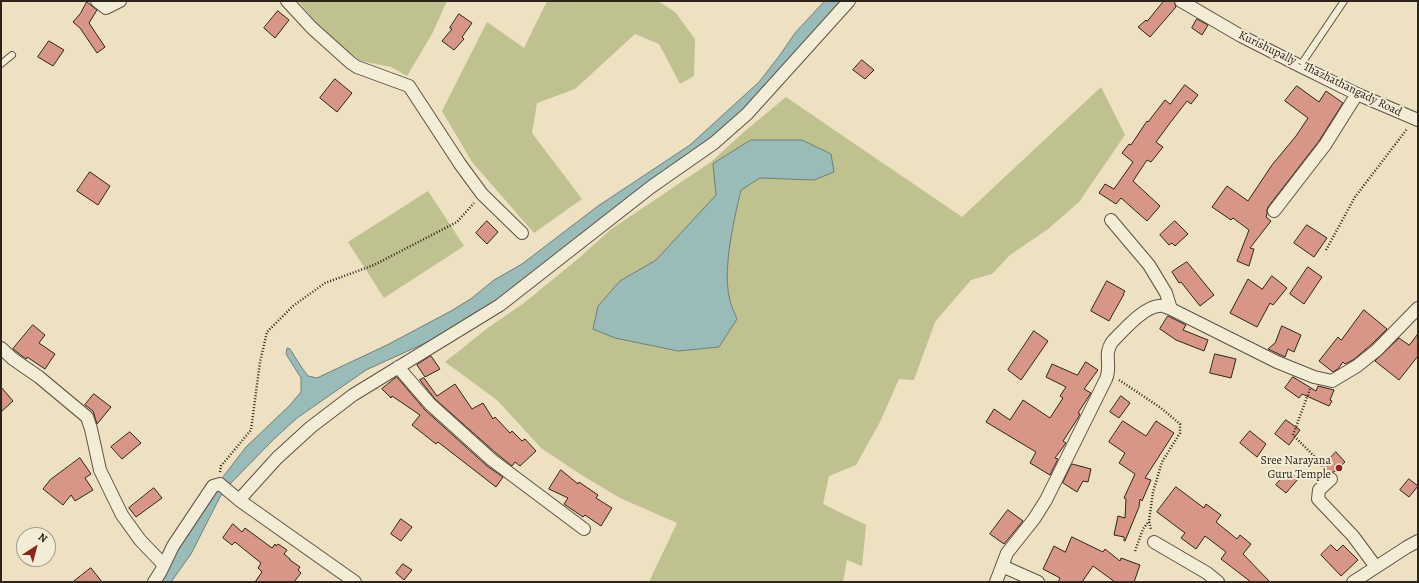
<!DOCTYPE html>
<style>
body{margin:0}
#map{position:relative;width:1419px;height:583px;overflow:hidden;background:#ede1c2;font-family:Alegreya,serif}
canvas{display:block}
.frame{position:absolute;inset:0;border:2px solid #2f241b;pointer-events:none}
.north{position:absolute;left:16px;top:527px;width:40px;height:40px;box-sizing:border-box;background:#f3ecd7;border:1px solid #a59c8c;border-radius:50%;rotate:36deg;font-size:11px;font-weight:700;line-height:16px;text-align:center;color:#2f241b}
.north::after{content:'';display:block;margin:auto;width:14px;height:18px;background:#8f2418;clip-path:polygon(50% 0,100% 100%,50% 72%,0 100%)}
</style>
<div id="map">
<canvas width="1419" height="583"></canvas>
<div class="frame"></div>
<div class="north">N</div>
</div>
<script>
const ctx = document.querySelector('canvas').getContext('2d');
ctx.lineJoin = 'round';
function fillPath(path, color) { ctx.fillStyle = color; ctx.fill(path, 'evenodd'); }
function strokePath(path, color, width, dash) { ctx.strokeStyle = color; ctx.lineWidth = width; ctx.lineCap = dash ? 'butt' : 'round'; ctx.setLineDash(dash || []); ctx.stroke(path); }
function label(font, color, halo, rows, align = 'center') {
  ctx.font = font + ' Alegreya,serif'; ctx.lineWidth = 4; ctx.setLineDash([]); ctx.textBaseline = 'middle'; ctx.strokeStyle = halo; ctx.fillStyle = color; for (const [text, x, y, turn = 0] of rows) {
    ctx.save(); ctx.translate(x, y); ctx.rotate((+turn || 0) * Math.PI / 180); ctx.textAlign = isNaN(turn) ? turn : align; if (halo) ctx.strokeText(text, 0, 0); ctx.fillText(text, 0, 0); ctx.restore();
  }
}
fillPath(new Path2D(`
 M298,1H447L432,34L407,76L391,67L361,61L328,36Z
 M547,1H658L675,12L695,39L694,76L680,84L659,44L635,34L575,89L537,103L532,133L582,199L534,233L472,162L442,111L487,22L524,48Z
 M1101,87L1125,135L1079,202L1048,229L1010,255L992,274L971,280L935,322L914,380L899,379L880,422L856,465L829,476L823,504L866,525L862,566L847,560L843,582H649L677,523L620,498L583,476L541,448L497,400L445,362L489,327L524,303L579,258L610,230L711,162L745,131L786,97L962,217Z
 M428,191L464,246L384,298L348,242Z`), '#bfc18f');
const water = new Path2D(`
 M825,1H840L750,103L721,130L682,160L603,217L571,244L514,289L478,313L456,325L434,339L366,370L297,418L274,439L230,484L220,497L191,554L171,582H154L219,482L246,447L290,405L301,392V378L286,354L287,348L290,349L302,368L308,376L317,378L387,345L451,311L472,298L494,280L522,264L598,206L690,145L759,82L780,55L795,33Z
 M751,140H802L831,154L834,172L814,180L760,178L741,190C734,219 723,267 729,296C730,303 734,312 737,319L719,347L678,351L615,338L593,329L598,306L620,281L656,260L716,195L713,164Z`);
fillPath(water, '#9abcb9');
strokePath(water, '#6f7f7a', 1);
const building = new Path2D(`
 M1164,1H1174L1176,7L1150,37L1138,27L1146,20L1147,21Z
 M87,2L97,10L89,23L105,47L97,53L80,28L73,22L80,14Z
 M278,11L289,20L275,38L264,28Z
 M459,14L472,23L462,37L464,39L454,50L442,41L452,29L450,28Z
 M1197,19L1208,25L1202,35L1192,28Z
 M49,41L64,50L53,66L38,57Z
 M862,60L874,70L865,79L853,70Z
 M335,79L352,93L337,112L320,98Z
 M1185,85L1198,95L1191,104L1187,101L1170,123L1156,142L1163,147L1151,162L1147,160L1133,181L1160,206L1147,221L1121,198L1116,204L1099,193L1105,184L1114,189L1133,162L1122,153L1129,144L1131,145L1147,121L1148,122L1165,100L1170,104Z
 M1297,86L1319,102L1326,91L1343,103L1319,141L1268,207L1267,210V214L1266,217L1271,221L1250,248L1254,249L1249,266L1237,261L1249,230L1233,218L1231,220L1212,207L1227,186L1248,201L1272,165L1296,136L1308,118L1285,101Z
 M90,172L110,186L98,205L77,191Z
 M487,221L498,232L487,244L476,233Z
 M1175,221L1188,234L1175,246L1172,243L1169,245L1160,235Z
 M1307,225L1327,238L1314,257L1294,243Z
 M1187,262L1214,295L1200,306L1181,282L1179,283L1172,272Z
 M1308,267L1322,277L1304,304L1290,294Z
 M1272,276L1287,288L1273,305L1270,303L1257,327L1230,313L1248,279L1262,289Z
 M1107,281L1125,291L1123,294H1124L1109,321L1091,311Z
 M1364,310L1387,329L1372,344L1353,360L1345,364L1343,362L1338,369L1333,372L1319,361L1338,337L1341,340Z
 M1168,316L1186,325L1183,330L1208,340L1204,351L1176,340L1160,329Z
 M33,325L45,335L39,343L55,354L45,369L27,357L26,359L13,349Z
 M1282,326L1301,335L1294,352L1288,349L1285,357L1268,349L1275,343Z
 M1034,331L1048,341L1021,380L1008,370Z
 M1418,334V356L1399,380L1375,361L1399,338L1409,345Z
 M1215,354L1236,359L1231,378L1210,373Z
 M431,356L440,369L425,377L417,365Z
 M1086,362L1098,370L1084,389L1091,393L1078,413L1080,414L1078,418L1063,441L1066,443L1055,458L1058,459L1050,475L1030,463L1036,452L986,422L994,409L1010,420L1023,400L1050,418L1063,398L1060,396L1066,387L1046,377L1052,364L1077,375Z
 M397,377L425,410L487,466L503,477L496,487L438,442L436,444L412,425L420,415L392,396L391,398L382,389Z
 M1293,377L1316,391L1318,386L1334,390L1330,400L1332,401L1329,406L1302,394L1299,398L1285,388Z
 M424,378L437,396L455,384L472,409L483,403L493,419L495,417L510,433L512,431L522,441L525,439L536,451L520,466L515,462L512,466L497,454L435,399L420,380Z
 M1,387L13,401L1,412Z
 M94,394L111,407L97,424L93,411L85,405Z
 M1121,396L1130,403L1119,418L1110,412Z
 M1286,420L1300,430L1289,445L1275,434Z
 M1123,421L1146,436L1156,421L1174,433L1145,478L1151,480L1142,501L1140,499L1139,507L1125,541H1124V537L1114,535L1118,516L1125,518L1126,499L1124,498L1135,474L1119,463L1125,453L1109,442Z
 M1250,431L1266,444L1257,457L1240,443Z
 M130,432L141,443L122,459L111,447Z
 M1336,452L1345,462L1334,472L1328,473L1322,467Z
 M80,458L91,474L85,478L93,490L75,501L71,495L63,505L43,489L50,480Z
 M1072,464L1091,469L1088,482L1083,481L1077,492L1063,483Z
 M561,470L578,484L579,482L598,495L596,498L612,508L601,526L585,515L583,517L564,504L568,498L549,489Z
 M1288,471L1298,479L1286,493L1276,485Z
 M1409,479L1418,486L1409,497L1400,490Z
 M1176,487L1204,508L1206,504L1221,515L1216,522L1237,539L1240,535L1251,544L1243,554L1270,582H1251L1221,559L1226,552L1205,536L1196,549L1181,538L1185,533L1157,512Z
 M154,488L162,498L136,517L129,508Z
 M1008,510L1023,521L1004,544L990,534Z
 M401,519L412,527L401,541L391,534Z
 M233,524L242,532L245,528L272,548L275,544L276,546L278,544L287,550L284,554L290,559V560L300,567L298,570L301,573L294,582H255L262,572L258,568L261,563L235,542L232,545L223,538Z
 M1072,537L1103,552L1105,549L1120,561L1121,558L1140,565L1134,582H1115L1093,566L1082,582H1058L1060,578L1043,569L1054,546L1065,552Z
 M1331,545L1337,551L1343,545L1358,560L1341,576L1321,555Z
 M403,564L412,570L404,580L396,573Z
 M91,568L102,582H73Z`);
fillPath(building, '#d89786');
strokePath(building, '#2f241b', 1);
const lane = new Path2D(`
 M1,64L12,55
 M1300,66L1344,1`);
const street = new Path2D(`
 M97,1L106,8L120,1
 M287,1L312,28L351,63L357,67L409,86L460,164L482,194L522,233
 M1181,1L1241,36L1300,66L1357,94L1418,120
 M1274,211L1325,145L1357,94
 M1111,220L1149,265L1166,293L1171,309L1277,362L1314,377L1332,381L1357,366L1377,350L1418,308
 M1,348L13,359L39,377L87,417L91,429L100,470L122,515L140,540L164,565
 M398,367L430,404L492,460L584,529
 M1331,479L1319,490L1318,499L1353,536L1376,567
 M239,500L277,458L311,427L353,395L500,305L651,187L714,143L747,114L849,1
 M1154,542L1207,573L1218,582
 M1002,566L1038,582
 M154,582L161,571L173,546L213,486L220,484L239,500L355,582
 M996,582L1007,553L1034,519L1046,500L1106,379C1112,365 1103,355 1112,342C1123,331 1143,307 1159,306C1163,305 1167,308 1171,309
 M1353,582L1407,547L1418,541`);
strokePath(lane, '#5e5345', 8);
strokePath(street, '#5e5345', 14);
strokePath(new Path2D(`
 M1326,250L1355,197L1407,129
 M1119,380L1161,408L1180,424V433L1162,462L1153,492L1149,521L1151,530
 M1310,389L1293,435L1316,458L1324,469
 M220,472L221,466L251,430L260,362L267,332L293,306L325,283L374,265L457,222L474,203
 M1135,551L1143,529L1149,521`), '#2f241b', 2.5, [1, 2]);
strokePath(lane, '#f3ecd7', 6);
strokePath(street, '#f3ecd7', 12);
for (const [x, y, r, color] of [
 [1339,468,4,"#8f2418"]
]) { const dot = new Path2D(); dot.arc(x, y, r, 0, 2 * Math.PI); ctx.fillStyle = color; ctx.fill(dot); strokePath(dot, '#f3ecd7', 1.5); }
label('12px', '#2f241b', '#f3ecd7', [
 ["Kurishupally - Thazhathangady Road",1320,74,26]
]);
label('12px', '#2f241b', '#f3ecd7', [
 ["Sree Narayana",1331,461],
 ["Guru Temple",1331,475]
], 'right');
</script>
